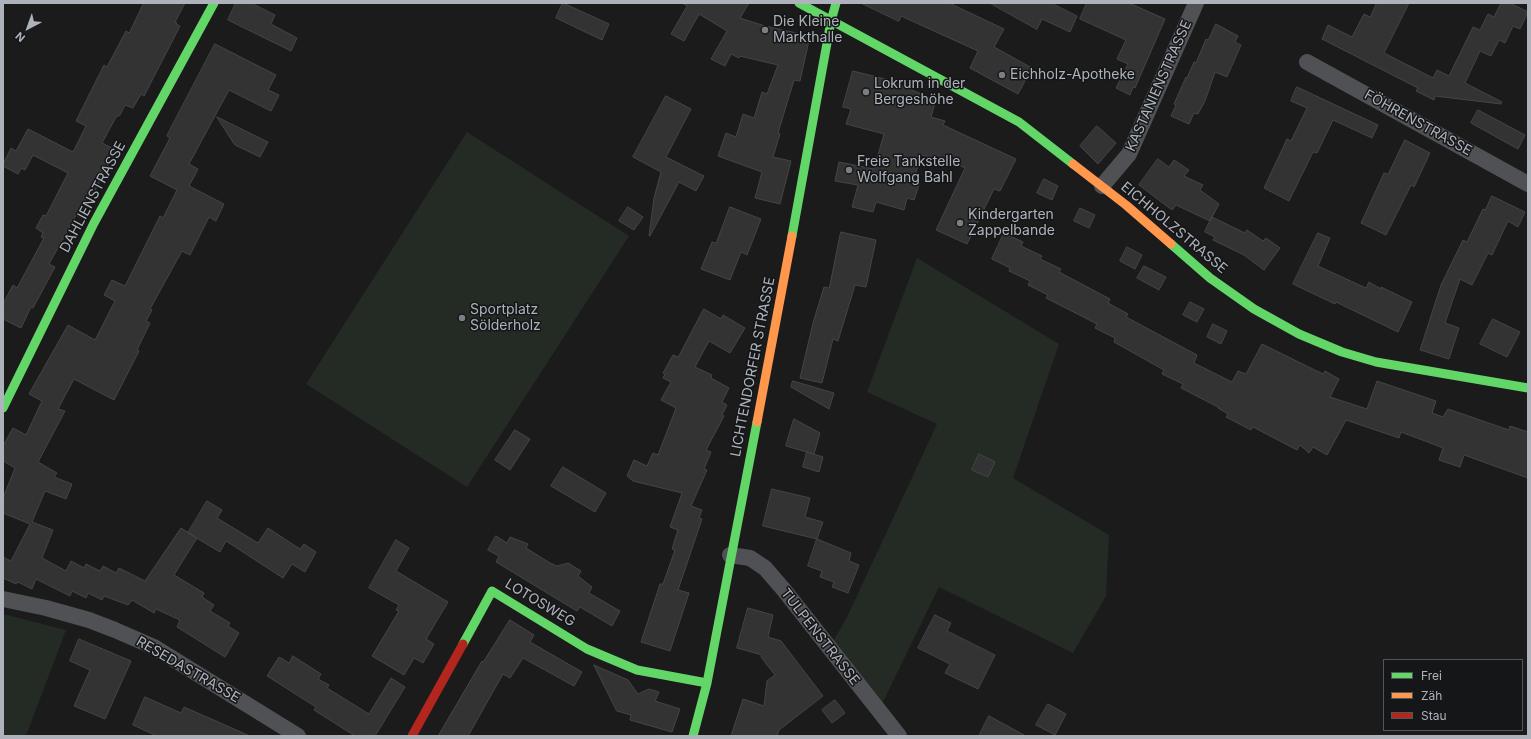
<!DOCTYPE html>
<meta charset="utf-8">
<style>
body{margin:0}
#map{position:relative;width:1531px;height:739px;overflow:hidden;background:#1b1b1c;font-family:Inter,sans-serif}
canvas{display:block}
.frame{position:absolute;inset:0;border:4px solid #aeb3bb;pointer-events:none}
.legend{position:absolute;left:1383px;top:659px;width:140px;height:72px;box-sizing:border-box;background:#151618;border:1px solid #525559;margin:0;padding:5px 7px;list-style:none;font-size:12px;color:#aeb3bb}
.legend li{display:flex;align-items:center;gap:8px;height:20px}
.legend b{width:20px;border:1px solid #525559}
.north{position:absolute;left:8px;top:8px;width:40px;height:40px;-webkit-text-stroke:3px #151618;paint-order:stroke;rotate:221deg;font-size:11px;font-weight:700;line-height:16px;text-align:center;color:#aeb3bb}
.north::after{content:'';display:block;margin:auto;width:14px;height:18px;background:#aeb3bb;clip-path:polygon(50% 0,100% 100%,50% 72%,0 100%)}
</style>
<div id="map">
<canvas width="1531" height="739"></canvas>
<div class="frame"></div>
<ul class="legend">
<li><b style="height:5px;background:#63d668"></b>Frei</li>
<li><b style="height:5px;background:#ff974d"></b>Zäh</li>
<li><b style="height:5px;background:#b3261e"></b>Stau</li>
</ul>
<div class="north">N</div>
</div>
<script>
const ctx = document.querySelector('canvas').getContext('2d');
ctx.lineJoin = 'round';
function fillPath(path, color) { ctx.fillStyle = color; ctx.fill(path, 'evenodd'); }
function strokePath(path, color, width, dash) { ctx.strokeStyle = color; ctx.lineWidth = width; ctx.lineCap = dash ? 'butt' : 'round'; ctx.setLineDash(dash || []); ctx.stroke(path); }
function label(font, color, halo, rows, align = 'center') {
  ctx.font = font + ' Inter,sans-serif'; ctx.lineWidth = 3; ctx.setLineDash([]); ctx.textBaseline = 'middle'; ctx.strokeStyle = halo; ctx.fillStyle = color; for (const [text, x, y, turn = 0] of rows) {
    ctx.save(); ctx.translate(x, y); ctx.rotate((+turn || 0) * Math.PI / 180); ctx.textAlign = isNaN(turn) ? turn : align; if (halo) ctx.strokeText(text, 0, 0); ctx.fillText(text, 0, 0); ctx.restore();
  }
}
fillPath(new Path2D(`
 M467,132L629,236L467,487L306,384Z
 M917,258L1059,344L1013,478L1109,535L1106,596L1073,653L939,587L881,706L832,643L847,617L937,424L867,392Z
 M3,614L66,630L26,736H3Z`), '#232b24');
const building = new Path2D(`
 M144,3H185L175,22L177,23L176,24L180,26L144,96L141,94L133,108L125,105L120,115L116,117L102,143L116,150L81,218L76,215L49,264L55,267L33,308L31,307L21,328L3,319V304L13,285L17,288L44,238L41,237L43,233L36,228L43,215L46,216L68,173L33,155L25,170L21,168L18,174L3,166V164L11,148L16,151L28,129L73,152L86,126L76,121L104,65L107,67L126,31L129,33Z
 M236,3H251L275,15L271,24L297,38L291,51L228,20Z
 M563,3L609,24L602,40L556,18Z
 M682,3H749L740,18L765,26L810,36L800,81L794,80L778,133L780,134L773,157L791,161L780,204L755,198L762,172L718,156L726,133L736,137L743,114L754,118L762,92L767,94L778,65L740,56L739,58L731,54L725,66L711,59L727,31L699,14L684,41L671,34L687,6Z
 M861,3H949L1004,29L994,47L1032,68L1018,94L970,68L978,51L901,16L899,21Z
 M990,3H1051L1077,16L1070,32L1042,19L1037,29Z
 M1087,3H1129L1165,19L1135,88L1133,87L1130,95L1116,88L1128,64L1117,59L1126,40L1080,19Z
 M1377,3H1409L1384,53L1433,78L1437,70L1449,76L1473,27L1480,30L1488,14L1494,17L1501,3H1510L1528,12L1520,29L1513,26L1505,43L1499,40L1491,56L1480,51L1465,83L1502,102L1501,104L1435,96L1434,100L1416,91L1418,88L1322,39L1328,25L1352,37L1364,14L1370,17Z
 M1216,24L1238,36L1235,42L1241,45L1227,77L1215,72L1205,101L1198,114L1194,113L1189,124L1171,116L1176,105L1174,104L1186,77L1187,78L1194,62L1196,63L1206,39L1208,40Z
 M215,44L276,75L268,90L279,95L271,111L229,90L189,164L198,169L189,186L224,204L216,221L209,217L190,255L182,251L150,309L152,310L146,321L150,323L137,350L139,351L114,400L74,379L58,409L65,411L38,462L57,473L54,477L72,484L66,499L45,491L32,522L53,530L42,558L66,571L71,561L84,568L86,564L100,571L103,566L116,573L119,568L145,581L181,528L197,538L174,575L204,593L202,597L214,605L210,611L230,623L228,626L239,633L225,657L177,627L180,620L156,609L154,613L132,600L128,605L104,596L102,600L88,593L86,598L72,591L70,596L36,579L32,589L18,582L16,584L3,578V557L11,561L30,524L3,513V498L15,468L3,461V446L13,428L26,435L42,401L29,394L68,325L95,340L115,301L104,295L112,280L125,286L160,216L163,218L177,190L150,176L170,138L167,136Z
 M853,71L889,80L888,82L905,87L936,100L931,117L945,121L943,125L1016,159L1000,191L994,189L967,244L936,230L965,168L934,154L933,158L921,155L913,183L919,185L914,200L907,198L904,210L876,202L873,212L852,207L858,185L835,181L839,162L874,169L884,134L846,124L851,109L843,107Z
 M1297,87L1378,125L1372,138L1333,120L1317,153L1313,152L1289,201L1264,188L1287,139L1291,141L1307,108L1291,101Z
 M666,96L691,109L666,157L704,176L696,191L679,182L650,236H649L654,198L661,172L633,157Z
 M1478,110L1525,135L1518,149L1471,123Z
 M217,117L268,142L260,157L235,145Z
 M1097,126L1116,143L1098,164L1080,146Z
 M1405,140L1430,153L1414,187L1411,185L1386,235L1361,223L1384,173L1388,174Z
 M1158,159L1169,167L1174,160L1189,170L1184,176L1203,185L1200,190L1219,204L1210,221L1176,205L1172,210L1139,185Z
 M1044,179L1058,186L1052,200L1037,193Z
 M1492,196L1525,212L1518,227L1508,221L1492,255L1488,253L1472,285L1460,279L1445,323L1459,328L1449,359L1420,350L1441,285L1463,240L1467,242L1483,209L1485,210Z
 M628,207L643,217L634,230L619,221Z
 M730,207L761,219L747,255L741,252L730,280L701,269L712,242L716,243Z
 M1080,208L1095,215L1089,228L1074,221Z
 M1212,217L1245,233L1247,230L1263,241L1266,238L1280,248L1264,270L1244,255L1213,240L1215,237L1205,232Z
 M841,232L876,240L866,287L855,285L838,341L833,339L822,383L800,378L813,323L824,287L829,288Z
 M1004,233L1023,242L1021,246L1042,256L1040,259L1061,269L1059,272L1110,299L1108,303L1128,314L1126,317L1197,355L1194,363L1232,382L1238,371L1246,374L1262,344L1323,374L1325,371L1339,379L1330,397L1367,409L1377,381L1436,401L1432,413L1443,417L1448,409L1509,430L1510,426L1528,432V478L1464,455L1460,467L1439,460L1443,448L1433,444L1401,432L1399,438L1346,420L1327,455L1313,447L1309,453L1300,445L1297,450L1253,427L1251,430L1226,417L1228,414L1218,408V407L1181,388L1183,384L1162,374L1164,370L1114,342L1115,338L1095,328L1097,324L1046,298L1048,295L1028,285L1030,281L1009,271L1010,268L992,259Z
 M1318,233L1330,238L1318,266L1366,288L1369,282L1381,289V287L1412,302L1398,332L1336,302L1335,304L1293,284Z
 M1127,247L1142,255L1135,269L1120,261Z
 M1144,266L1166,277L1159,290L1137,278Z
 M1190,302L1204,309L1197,322L1183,315Z
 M704,309L721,319L723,315L745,328L730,353L709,341L695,367L712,375L711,378L729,388L722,402L727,405L722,415L724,416L706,450L711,452L704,469L707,470L691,506L702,510L699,518L702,519L678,590L689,593L670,651L641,642L660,584H663L675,550L672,549L678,530L670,527L682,493L633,481L627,476L634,460L647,466L653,453L658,455L676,408L661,400L671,382L663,378L665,374L663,373L673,355L678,357Z
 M1493,319L1520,332L1507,357L1480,344Z
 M1213,324L1227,331L1221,344L1207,337Z
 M793,381L834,393L829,409L791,387Z
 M794,419L820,433L814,454L786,446Z
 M515,430L530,439L510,470L495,460Z
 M807,452L823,457L819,472L803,467Z
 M979,454L995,462L988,477L972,470Z
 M563,467L606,493L595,512L551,486Z
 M772,489L810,498L805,517L823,522L817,539L763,526Z
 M207,501L222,510L217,518L258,543L268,528L300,549L304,544L316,552L305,572L292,564L283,578L226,541L220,552L188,533Z
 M496,536L507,543L510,537L528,544L526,548L550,563L557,566L568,563L581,571L578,576L592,587L589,593L620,611L612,626L580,607L577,611L496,562L499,556L488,550Z
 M817,539L851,553L849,561L859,565L848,593L832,587L834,582L820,577L822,571L808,566Z
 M396,540L409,548L396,571L448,602L426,639L434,644L423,663L414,658L404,675L372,656L399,611L396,610L399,605L369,588Z
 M748,608L773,615L768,637L781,641L823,696L779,730L777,736H731L743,699L764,706L767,681L775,675L761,657L762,655L737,648Z
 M935,615L951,623L947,631L995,655L978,689L945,673L950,664L918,648Z
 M510,620L534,635L530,642L582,672L574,686L523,658L510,678L503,674L468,736H438L482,661L483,662Z
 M79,639L131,661L105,719L74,706L90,670L70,661Z
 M293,656L321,674L318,679L329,685L327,688L369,714L391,678L405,687L375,736H355L314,710L316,707L267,676L279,657L289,663Z
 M594,665L628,680L638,694L649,689L659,692L655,701L680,709L672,732L630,720L631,715L617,711Z
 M145,697L181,713L184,707L250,736H157L133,725Z
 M835,700L845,713L832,723L822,710Z
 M1048,704L1066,714L1055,735L1036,725Z
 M989,716L1026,736H979Z`);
fillPath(building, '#333334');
strokePath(building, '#444548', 1);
strokePath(new Path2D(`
 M1307,62L1528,184
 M1102,186L1129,154L1196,3
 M730,555L750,558L765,568L784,590L899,736
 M3,599L46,608L89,620L115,630L154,647L298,736`), '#505154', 16);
strokePath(new Path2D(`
 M799,3L1019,122L1073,164
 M792,236L831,21L836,3
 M1171,244L1210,278L1254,309L1299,334L1342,352L1376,362L1528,388
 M3,408L94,223L214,3
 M463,644L492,591L587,649L637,670L707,683
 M693,736L707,683L757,422`), '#63d668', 9);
strokePath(new Path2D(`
 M1073,164L1126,205L1171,244
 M757,422L792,236`), '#ff974d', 9);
strokePath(new Path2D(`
 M412,736L463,644`), '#b3261e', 9);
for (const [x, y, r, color] of [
 [765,30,4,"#7b7e83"],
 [1002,75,4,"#7b7e83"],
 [866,92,4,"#7b7e83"],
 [849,170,4,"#7b7e83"],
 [960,223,4,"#7b7e83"],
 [462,318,4,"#7b7e83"]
]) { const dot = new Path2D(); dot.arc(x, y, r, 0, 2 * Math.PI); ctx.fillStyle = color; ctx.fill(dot); strokePath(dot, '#151618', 1.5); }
label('14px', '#aeb3bb', '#151618', [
 ["Die Kleine",773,22],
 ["Markthalle",773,38],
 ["Eichholz-Apotheke",1010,75],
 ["Lokrum in der",874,84],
 ["Bergeshöhe",874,100],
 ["Freie Tankstelle",857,162],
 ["Wolfgang Bahl",857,178],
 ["Kindergarten",968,215],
 ["Zappelbande",968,231],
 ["Sportplatz",470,310],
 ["Sölderholz",470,326]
], 'left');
label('14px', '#aeb3bb', '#151618', [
 ["KASTANIENSTRASSE",1159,86,-66],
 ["FÖHRENSTRASSE",1418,123,29],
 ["DAHLIENSTRASSE",93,197,-62],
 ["EICHHOLZSTRASSE",1174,228,40],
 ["LICHTENDORFER STRASSE",753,367,-79],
 ["LOTOSWEG",540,603,31],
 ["TULPENSTRASSE",820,637,52],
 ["RESEDASTRASSE",188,670,30]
]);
</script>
